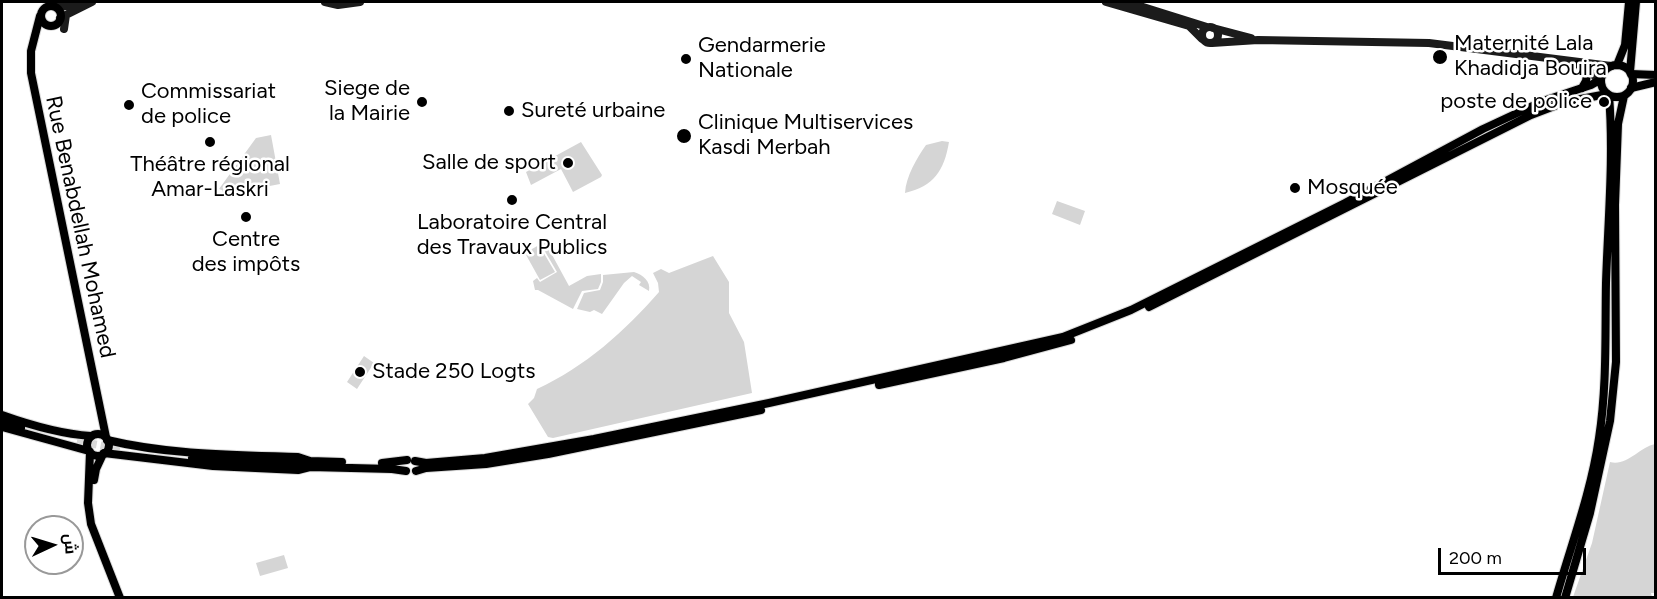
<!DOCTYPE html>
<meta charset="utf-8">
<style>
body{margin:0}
#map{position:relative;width:1657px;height:599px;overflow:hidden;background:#fff;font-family:Figtree,Cairo,sans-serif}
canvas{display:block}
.frame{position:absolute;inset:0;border:3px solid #000;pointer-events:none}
.north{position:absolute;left:24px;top:515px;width:60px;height:60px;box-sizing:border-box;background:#fff;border:2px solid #999;border-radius:50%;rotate:86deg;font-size:16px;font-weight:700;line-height:24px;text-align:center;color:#000}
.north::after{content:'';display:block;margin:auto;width:21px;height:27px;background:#000;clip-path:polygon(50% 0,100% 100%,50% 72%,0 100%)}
.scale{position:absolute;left:1438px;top:548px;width:148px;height:27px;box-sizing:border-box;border:3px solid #000;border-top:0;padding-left:8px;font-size:18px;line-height:21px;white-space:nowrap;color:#000;-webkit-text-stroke:4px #fff;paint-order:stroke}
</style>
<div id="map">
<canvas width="1657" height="599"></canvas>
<div class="frame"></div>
<div class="north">ش</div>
<div class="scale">200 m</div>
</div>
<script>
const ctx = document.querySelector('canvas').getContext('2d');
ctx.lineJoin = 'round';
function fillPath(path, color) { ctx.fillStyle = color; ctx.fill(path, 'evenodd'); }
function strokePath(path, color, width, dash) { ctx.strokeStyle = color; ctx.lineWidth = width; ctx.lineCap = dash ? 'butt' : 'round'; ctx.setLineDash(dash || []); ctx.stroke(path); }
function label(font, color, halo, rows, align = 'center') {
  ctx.font = font + ' Figtree,sans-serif'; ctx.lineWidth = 5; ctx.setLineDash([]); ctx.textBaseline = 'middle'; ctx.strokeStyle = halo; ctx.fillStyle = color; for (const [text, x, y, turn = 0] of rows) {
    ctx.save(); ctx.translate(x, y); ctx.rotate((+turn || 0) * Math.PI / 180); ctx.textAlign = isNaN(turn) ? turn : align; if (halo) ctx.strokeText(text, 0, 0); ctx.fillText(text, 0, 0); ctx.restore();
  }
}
fillPath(new Path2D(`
 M271,135L280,184L223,195L222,190L219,189L256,138Z
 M942,141L949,142C944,171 934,186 905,193C906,176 917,158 926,145Z
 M581,142L602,175L601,177L573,192L561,169L531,185L526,172Z
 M1057,201L1085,211L1080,225L1052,214Z
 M544,240L569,286L587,276L601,274V282L598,289L582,291L573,309L538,290H535L533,281L537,278L540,282L557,272L540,243Z
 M539,245L555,272L540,280L525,253Z
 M713,256L729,282V313L744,342L752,393L553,438L548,437L528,404L534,398L537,389C585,367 625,331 659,292L658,283L653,273L661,269L669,273Z
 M634,272C643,275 651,281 649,291L639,285L641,282L632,276L624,283L602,314L594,310L590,312L577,309L584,293L600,290L603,282V275Z
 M364,356L374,363L357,389L347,382Z
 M1655,444V593H1651L1652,597H1573L1592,543L1610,462C1626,467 1640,447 1655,444Z
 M284,555L288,568L260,576L256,563Z`), '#d5d5d5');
strokePath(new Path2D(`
 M77,441L120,449`), '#d9d9d9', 8, [8, 4]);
const primary = new Path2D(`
 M41 16a10 10 0 1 1 20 0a10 10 0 1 1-20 0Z
 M40,16L31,51V73L106,437
 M1578,64L1587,74L1586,81L1582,88
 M1631,74L1656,75
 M1631,88L1656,82
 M1149,307L1531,115L1565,102L1607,94
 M879,385L1004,358L1071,340
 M2,415C30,425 61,434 91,436
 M2,421L21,428
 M2,427L89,451
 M107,440C169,455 235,455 298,457L310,461L342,462
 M104,453L213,466L298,470L310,467L392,469L406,471
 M192,458L303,464L307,465
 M415,461L426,463L485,458L594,439L769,403L1063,337L1131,310L1345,203L1483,129L1543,101L1591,85L1598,81L1602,76
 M382,463L407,460
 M416,471L426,468L486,464L548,454L761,410`);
const trunk = new Path2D(`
 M1601 81a16 16 0 1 1 32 0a16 16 0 1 1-32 0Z
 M1617,65L1625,45L1629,2
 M1630,72L1636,2
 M87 445a11 11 0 1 1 22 0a11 11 0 1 1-22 0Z
 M90,452L88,503L91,524L120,598
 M94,480L96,469L103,454
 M1556,598C1571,545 1591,493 1599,438C1607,387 1605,335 1606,283C1608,221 1614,157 1609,95
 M1565,598L1590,513L1610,421L1616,362L1615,205L1618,124L1624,96`);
strokePath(primary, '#dbdbdb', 10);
strokePath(trunk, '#dbdbdb', 10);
strokePath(new Path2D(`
 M325,2L338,5L360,2
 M1106,2L1189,26L1202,39
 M1127,2L1207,27
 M57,7L67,6L79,2
 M60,18L92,2
 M1202 35a8 8 0 1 1 16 0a8 8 0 1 1-16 0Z
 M1213,28L1251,38
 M64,29L66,15
 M1212,43L1258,40L1429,43L1611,66
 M1582,66L1593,74L1601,84`), '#1b1b1b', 8);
strokePath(primary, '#000', 8);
strokePath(trunk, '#000', 8);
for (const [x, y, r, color] of [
 [1440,57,8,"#000"],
 [686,59,6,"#000"],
 [422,102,6,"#000"],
 [1604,102,6,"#000"],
 [129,105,6,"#000"],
 [509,111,6,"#000"],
 [684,136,8,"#000"],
 [210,142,6,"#000"],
 [568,163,6,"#000"],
 [1295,188,6,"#000"],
 [512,200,6,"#000"],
 [246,217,6,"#000"],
 [360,372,6,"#000"]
]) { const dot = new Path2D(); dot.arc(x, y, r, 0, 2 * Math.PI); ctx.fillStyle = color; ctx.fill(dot); strokePath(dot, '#fff', 2); }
label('22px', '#000', '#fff', [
 ["Maternité Lala",1454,44],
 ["Khadidja Bouira",1454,69],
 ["Gendarmerie",698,46],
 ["Nationale",698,71],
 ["Siege de",410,89,"right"],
 ["la Mairie",410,114,"right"],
 ["Commissariat",141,92],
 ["de police",141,117],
 ["poste de police",1592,102,"right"],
 ["Sureté urbaine",521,111],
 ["Clinique Multiservices",698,123],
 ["Kasdi Merbah",698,148],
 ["Salle de sport",556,163,"right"],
 ["Théâtre régional",210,165,"center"],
 ["Amar-Laskri",210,190,"center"],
 ["Mosquée",1307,188],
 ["Laboratoire Central",512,223,"center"],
 ["des Travaux Publics",512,248,"center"],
 ["Centre",246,240,"center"],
 ["des impôts",246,265,"center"],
 ["Stade 250 Logts",372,372]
], 'left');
label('22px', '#000', '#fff', [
 ["Rue Benabdellah Mohamed",80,227,78]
]);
</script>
